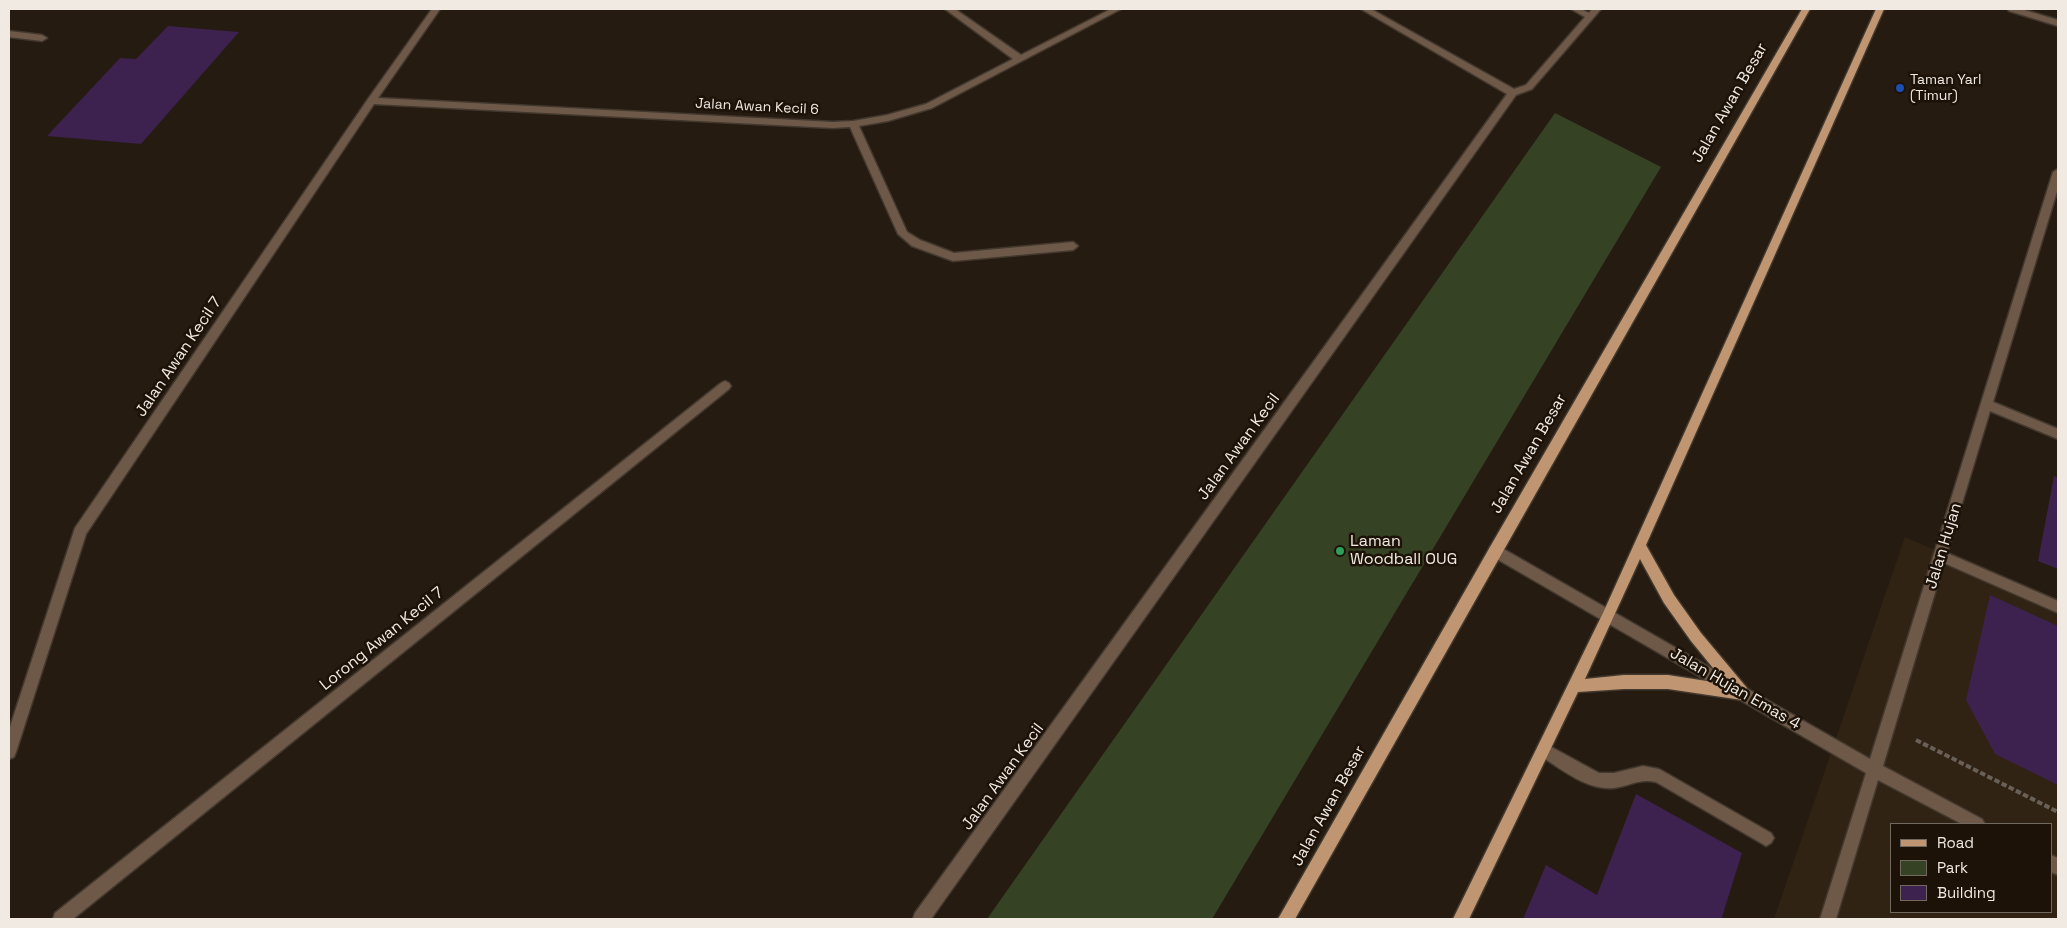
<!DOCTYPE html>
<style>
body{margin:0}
#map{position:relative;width:2067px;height:928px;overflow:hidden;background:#251b11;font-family:"Space Grotesk",sans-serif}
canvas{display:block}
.frame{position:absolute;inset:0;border:10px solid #f1eae3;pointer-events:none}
.legend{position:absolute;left:1890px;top:823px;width:162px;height:90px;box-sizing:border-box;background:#1c1208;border:1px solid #716860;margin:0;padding:6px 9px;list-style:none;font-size:15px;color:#f1eae3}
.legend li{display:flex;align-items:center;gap:10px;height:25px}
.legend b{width:25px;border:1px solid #716860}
</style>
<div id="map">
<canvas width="2067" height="928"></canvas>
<div class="frame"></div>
<ul class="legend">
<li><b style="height:6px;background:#bf9671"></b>Road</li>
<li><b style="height:14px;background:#354324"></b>Park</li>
<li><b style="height:14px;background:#3d214f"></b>Building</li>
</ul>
</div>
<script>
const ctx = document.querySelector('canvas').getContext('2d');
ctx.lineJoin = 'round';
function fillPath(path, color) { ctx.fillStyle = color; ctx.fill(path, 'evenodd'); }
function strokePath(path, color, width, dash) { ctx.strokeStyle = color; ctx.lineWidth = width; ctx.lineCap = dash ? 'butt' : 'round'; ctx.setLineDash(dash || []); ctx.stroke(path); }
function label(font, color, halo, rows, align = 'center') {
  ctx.font = font + ' "Space Grotesk",sans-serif'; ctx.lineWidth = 5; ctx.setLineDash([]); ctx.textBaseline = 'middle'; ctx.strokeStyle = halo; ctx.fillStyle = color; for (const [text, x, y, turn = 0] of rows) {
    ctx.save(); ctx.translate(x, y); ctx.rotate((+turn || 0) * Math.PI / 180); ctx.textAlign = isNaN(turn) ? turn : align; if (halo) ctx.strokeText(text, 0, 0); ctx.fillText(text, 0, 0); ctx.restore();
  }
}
fillPath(new Path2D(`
 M1905,537L2058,604V919H1774ZM1891,824H2051V912H1891Z`), '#312313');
fillPath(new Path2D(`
 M1555,113L1661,167L1212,919H987Z`), '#354324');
fillPath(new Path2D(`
 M168,26L239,32L141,144L47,136L120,58L136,59Z
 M2054,476L2058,478V569L2038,561Z
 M1990,595L2058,626V785L1995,754L1966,700Z
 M1636,794L1742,853L1722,917L1725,919H1523L1546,865L1597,895Z`), '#3d214f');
const minor = new Path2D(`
 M432,9H440L378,98L833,122L853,121L887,115L926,104L1013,59L945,9H955L1021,55L1111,9H1121L932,108L888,121L859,126L907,232L920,240L954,253L1073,242L1078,246L1073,250L953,261L912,246L898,234L850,127L833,128L374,104L86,534L16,752L14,757L9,759V730L75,528L368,99Z
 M1361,9H1371L1514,89L1526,85L1585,17L1571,9H1581L1589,13L1592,9H1601L1532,89L1516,95L931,919H913L915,913L1507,94Z
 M2008,9H2021L2058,20V26L2009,11Z
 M9,31L42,35L47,38L42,41L9,37Z
 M2058,169V188L1993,402L2058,429V439L1990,411L1947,553L2058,601V613L1944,563L1883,766L1982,819L1985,824H1962L1878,780L1836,919H1820L1866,773L1490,555L1488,551L1490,547L1495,545L1500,547L1870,759L2053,172Z
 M725,381L729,383L731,386L729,389L73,919H53L55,913L721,383Z
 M1544,743L1599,773H1614L1643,766L1659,769L1771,833L1774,838L1771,843L1766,846L1761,843L1656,782C1640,778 1629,786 1614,788C1587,791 1560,768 1539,755L1537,750L1539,745Z
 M2051,855L2058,858V875L2051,872Z`);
const major = new Path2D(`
 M1802,9H1810L1295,919H1278L1490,547Z
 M1876,9H1884L1646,545L1674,595L1701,633L1747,688L1749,693L1747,698L1742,700L1668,689H1624L1578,692L1469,919H1453L1603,613ZM1640,559L1664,603L1691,641L1726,684L1668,675H1624L1585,679Z`);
strokePath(minor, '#42382e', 3);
strokePath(major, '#42382e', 3);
strokePath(new Path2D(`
 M1916,740L2058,812`), '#696057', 4, [5.5, 2.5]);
fillPath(minor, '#6e5948');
fillPath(major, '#bf9671');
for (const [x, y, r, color] of [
 [1900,88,5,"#1a4fb4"],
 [1340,551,5,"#2e9e5b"]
]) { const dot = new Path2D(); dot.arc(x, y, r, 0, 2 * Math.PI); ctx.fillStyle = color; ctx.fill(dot); strokePath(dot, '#1c1208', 2); }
label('14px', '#f1eae3', '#1c1208', [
 ["Taman Yarl",1910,80],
 ["(Timur)",1910,96]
], 'left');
label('14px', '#f1eae3', '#1c1208', [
 ["Jalan Awan Kecil 6",757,107,3]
]);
label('16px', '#f1eae3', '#1c1208', [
 ["Jalan Awan Besar",1730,103,-60],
 ["Jalan Awan Kecil 7",179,357,-56],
 ["Jalan Awan Kecil",1239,447,-54],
 ["Jalan Awan Besar",1529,454,-60],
 ["Jalan Hujan",1944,546,-73],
 ["Lorong Awan Kecil 7",382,639,-39],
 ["Jalan Hujan Emas 4",1735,689,30],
 ["Jalan Awan Kecil",1003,777,-54],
 ["Jalan Awan Besar",1329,806,-61]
]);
label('16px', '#f1eae3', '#1c1208', [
 ["Laman",1350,542],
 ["Woodball OUG",1350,560]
], 'left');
</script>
